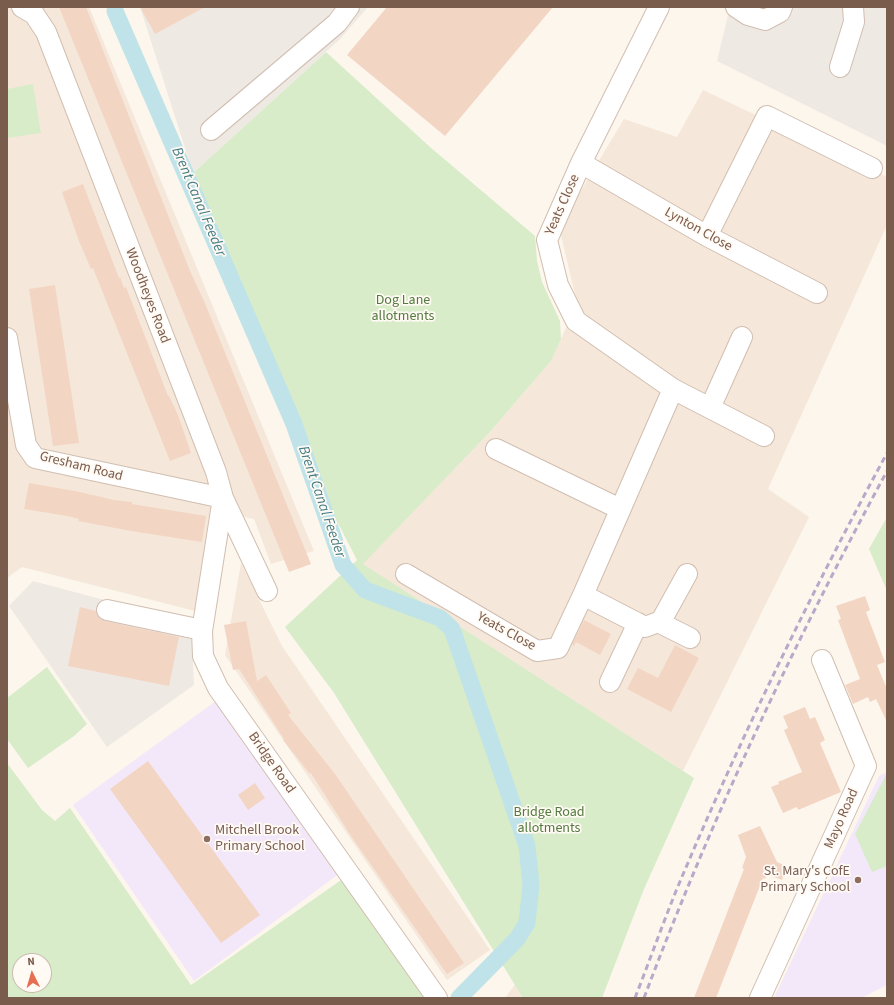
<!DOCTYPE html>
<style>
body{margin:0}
#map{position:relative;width:894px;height:1005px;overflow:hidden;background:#fdf6ec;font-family:"Source Sans 3",sans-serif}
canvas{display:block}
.frame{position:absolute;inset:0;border:8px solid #7a5c4d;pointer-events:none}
.north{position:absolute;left:12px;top:953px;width:40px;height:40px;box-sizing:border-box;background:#fffaf3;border:1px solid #cabbb1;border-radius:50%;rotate:355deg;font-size:11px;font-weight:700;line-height:16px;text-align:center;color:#7a5c4d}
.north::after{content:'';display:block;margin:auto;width:14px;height:18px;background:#e76f51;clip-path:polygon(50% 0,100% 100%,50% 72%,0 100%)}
</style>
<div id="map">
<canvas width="894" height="1005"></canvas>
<div class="frame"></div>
<div class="north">N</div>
</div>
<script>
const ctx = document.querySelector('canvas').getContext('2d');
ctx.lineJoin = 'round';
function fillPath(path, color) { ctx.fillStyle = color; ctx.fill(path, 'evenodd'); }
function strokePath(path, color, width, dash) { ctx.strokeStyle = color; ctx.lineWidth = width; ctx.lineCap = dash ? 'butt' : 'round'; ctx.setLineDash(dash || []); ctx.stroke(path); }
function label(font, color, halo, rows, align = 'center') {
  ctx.font = font + ' "Source Sans 3",sans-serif'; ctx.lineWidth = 3.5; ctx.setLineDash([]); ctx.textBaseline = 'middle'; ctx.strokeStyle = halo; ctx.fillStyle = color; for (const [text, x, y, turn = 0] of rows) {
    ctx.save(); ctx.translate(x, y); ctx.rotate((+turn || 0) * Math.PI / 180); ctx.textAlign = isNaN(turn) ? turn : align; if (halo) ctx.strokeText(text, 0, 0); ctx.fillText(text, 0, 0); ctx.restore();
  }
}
fillPath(new Path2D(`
 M7,7H89L314,551L271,564L254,519L210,510L195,611L22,567L7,578Z
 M703,90L887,177V225L768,489L809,517L683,771L362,564L489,433L551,361L577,303L559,227L624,119L677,137Z
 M241,563L282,646L490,950L447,980L225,655Z
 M516,983L524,998H505Z`), '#f5e8da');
fillPath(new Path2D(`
 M140,7H368L340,39L193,173Z
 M730,7H887V146L717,61Z
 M33,581L191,623L194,685L107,747L9,606Z`), '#efe9e4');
fillPath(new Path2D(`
 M220,698L340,873L194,981L73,805Z
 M887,772V985L861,998H774L879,776Z`), '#f3e8fa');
fillPath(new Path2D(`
 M326,52L430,147L535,236L537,261L542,282L560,321L561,339L551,361L489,433L363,564L694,778L644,889L602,998H523L334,693L285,627L357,560L325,498L303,434L193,173Z
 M33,84L41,133L7,138V89Z
 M887,517V591L869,549Z
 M47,667L87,724L74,736L28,768L7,739V698Z
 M7,763L42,810L55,821L70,808L191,985L344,878L430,998H7ZM20,961H44V985H20Z
 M887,773V866L872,872L855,834Z`), '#d8ecc9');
strokePath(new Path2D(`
 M115,11L294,424L343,565L365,590L440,618L452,629L527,846L531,885L527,923L517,939L459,998`), '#bfe3e8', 17);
fillPath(new Path2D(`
 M59,7H86L190,271L204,301L311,564L289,572Z
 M140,7H205L155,34Z
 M387,7H553L445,136L347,55Z
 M83,184L119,278L120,277L124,288L126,287L168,396H169L178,415L191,453L170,461L93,268L91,269L79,241L62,192Z
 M55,285L79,443L53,446L29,289Z
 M29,483L80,492L114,500L132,502V504L206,516L202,542L131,531L78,521L79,519L67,516L24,509Z
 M865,596L870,610L866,612L885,662L877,665L887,689V722L876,699L870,702L868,697L853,704L845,685L860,679L838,620L841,619L836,606Z
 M80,607L96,611L99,618L105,621L179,637L169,686L68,666Z
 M584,620L611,634L600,655L576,642L574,646L572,645Z
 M246,621L257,681L266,675L291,713L288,715L335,774L464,963L447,974L351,836L311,773L310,774L283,740L284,739L239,669L233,670L224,625Z
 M675,645L699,658L671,712L627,689L638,668L658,678Z
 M805,707L810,719L815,717L825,740L820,743L841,792L798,810L797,807L783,813L771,787L779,784L778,782L802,772L784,730L788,728L783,716Z
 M148,761L260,915L221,943L110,789Z
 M255,783L265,798L248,810L238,795Z
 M760,826L777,862L786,866L782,880L767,874L765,879L763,878L716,998H694L744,869L742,868L746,857L738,835Z`), '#f3d5c3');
const minor = new Path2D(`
 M22,7L34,14L46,32L216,472L223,498L267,591
 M736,7L748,15L765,20L780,12L782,7
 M840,67L854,22L853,7
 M211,130L337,23L349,7
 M581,163L707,236L817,293
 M707,236L767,116L872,168
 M7,338L26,445L35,458L223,498
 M673,389L764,436
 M710,408L742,337
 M496,449L620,509
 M223,498L202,631L203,656L218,688L437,998
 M406,574L537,651L558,648L583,595L673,389L576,321L558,285L547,240L581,163L659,7
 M583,595L645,627L661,621L687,574
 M107,610L202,630
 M658,622L690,638
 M610,682L638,623
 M760,998L866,766L822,660`);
strokePath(minor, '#d1beb0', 22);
strokePath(minor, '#fff', 20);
strokePath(new Path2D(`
 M635,998C649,962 662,926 676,891C739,741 810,595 887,453
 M644,998C712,817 795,641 887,471`), '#b9a8c9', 3, [6, 4]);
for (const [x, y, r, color] of [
 [207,839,4,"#8d6e63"],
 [858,880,4,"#8d6e63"]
]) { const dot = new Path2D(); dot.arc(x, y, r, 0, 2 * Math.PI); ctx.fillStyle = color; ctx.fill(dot); strokePath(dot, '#fffaf3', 1.5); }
label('14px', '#7a5c4d', '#fffaf3', [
 ["Yeats Close",563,205,-66],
 ["Lynton Close",698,230,29],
 ["Woodheyes Road",147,296,69],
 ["Gresham Road",81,467,14],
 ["Yeats Close",506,632,29],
 ["Bridge Road",271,763,55],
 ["Mayo Road",842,819,-66]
]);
label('14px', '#537a41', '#fffaf3', [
 ["Dog Lane",403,301],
 ["allotments",403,317],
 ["Bridge Road",549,813],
 ["allotments",549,829]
]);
label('14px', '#785e54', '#fffaf3', [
 ["Mitchell Brook",215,831],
 ["Primary School",215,847],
 ["St. Mary's CofE",850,872,"right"],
 ["Primary School",850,888,"right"]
], 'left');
label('italic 15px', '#437c86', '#fffaf3', [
 ["Brent Canal Feeder",198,202,67],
 ["Brent Canal Feeder",321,502,71]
]);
</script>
